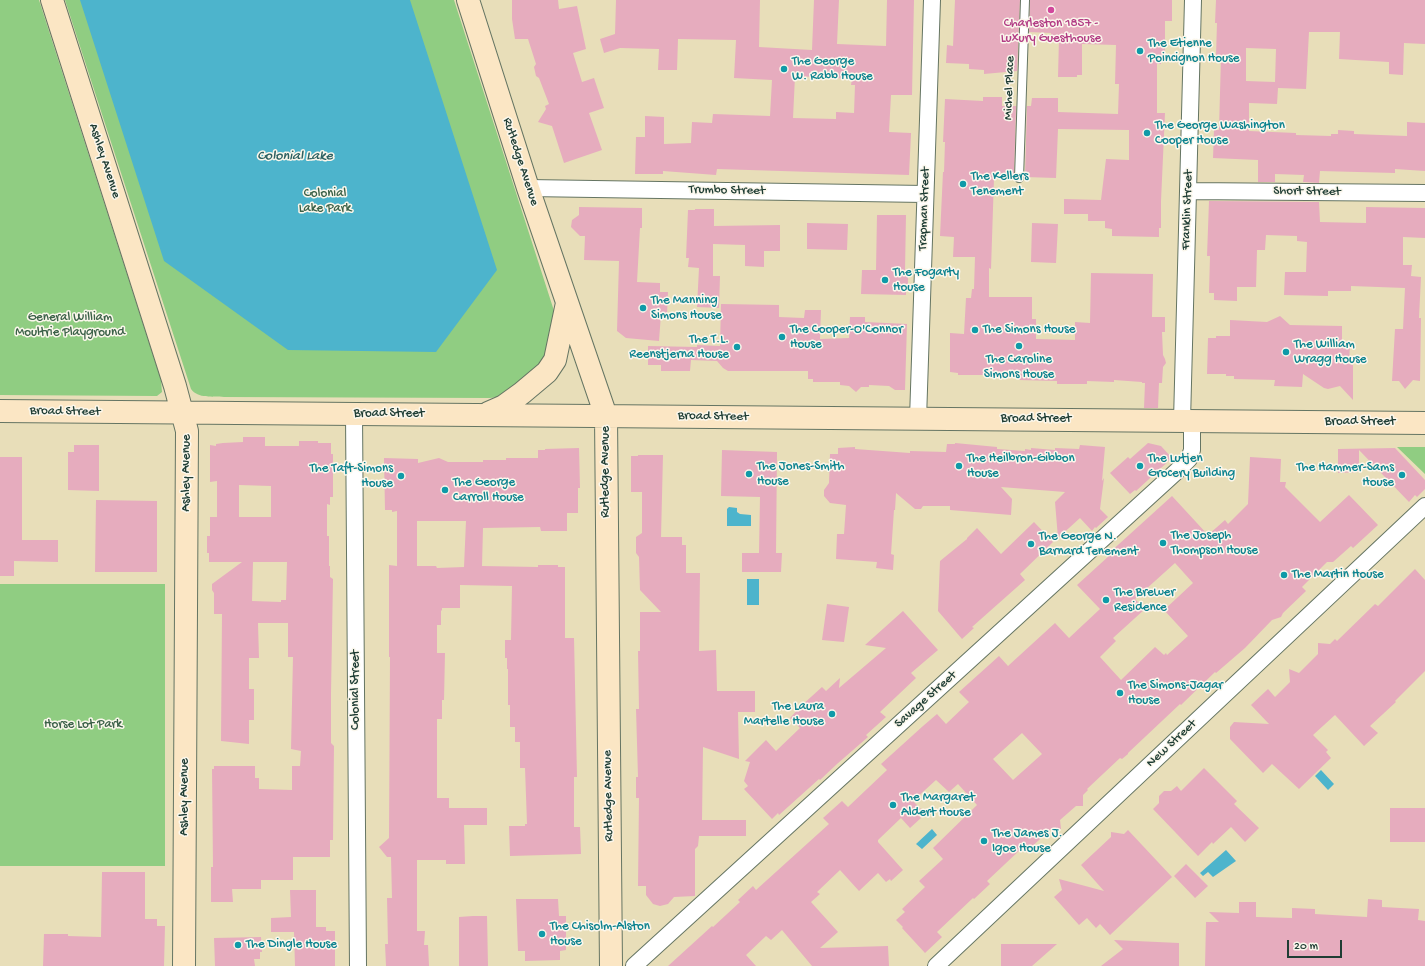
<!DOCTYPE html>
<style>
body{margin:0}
#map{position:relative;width:1425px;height:966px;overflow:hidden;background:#e8deb9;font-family:"Gochi Hand",sans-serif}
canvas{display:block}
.scale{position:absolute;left:1287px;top:940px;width:55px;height:18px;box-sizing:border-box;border:2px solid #1f3d34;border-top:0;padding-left:5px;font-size:12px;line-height:14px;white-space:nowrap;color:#1f3d34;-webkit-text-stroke:3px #fbf7ec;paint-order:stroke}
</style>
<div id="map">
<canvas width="1425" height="966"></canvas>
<div class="scale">20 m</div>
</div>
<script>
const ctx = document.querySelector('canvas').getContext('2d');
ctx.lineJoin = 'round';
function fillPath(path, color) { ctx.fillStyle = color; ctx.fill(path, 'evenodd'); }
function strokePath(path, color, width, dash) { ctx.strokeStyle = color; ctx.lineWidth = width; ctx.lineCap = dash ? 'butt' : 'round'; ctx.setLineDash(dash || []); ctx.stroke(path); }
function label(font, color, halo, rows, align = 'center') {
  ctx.font = font + ' "Gochi Hand",sans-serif'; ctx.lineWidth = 3; ctx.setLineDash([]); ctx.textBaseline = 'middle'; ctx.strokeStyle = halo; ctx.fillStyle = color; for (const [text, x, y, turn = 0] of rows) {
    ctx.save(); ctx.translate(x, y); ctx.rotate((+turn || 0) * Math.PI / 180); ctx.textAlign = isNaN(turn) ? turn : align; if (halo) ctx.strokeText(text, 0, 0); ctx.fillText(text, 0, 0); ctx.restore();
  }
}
fillPath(new Path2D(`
 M0,0H39L161,380L162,392L157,396L0,395Z
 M65,0H454L556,317L549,355L537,368L505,396L490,398L224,397C213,396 198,399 191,389Z
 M1397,447H1425V474Z
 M0,584H165V866H0Z`), '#90cd82');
fillPath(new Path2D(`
 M80,0H410L497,270L436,352L288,350L164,261Z
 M729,507L737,508V512L740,514L751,515V526H727V509Z
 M747,579H759V605H747Z
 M1321,770L1334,784L1328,790L1315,776Z
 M932,829L937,835L922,849L916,844Z
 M1226,850L1236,861L1213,877L1208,872L1203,876L1200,873Z`), '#4db4cc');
fillPath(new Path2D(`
 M512,0H558L559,9L577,6L586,49L573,53L582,82L594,78L604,108L589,113L602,150L564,163L552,126L538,122L546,109L545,106L549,104L539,78L536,76L534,67L536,64L528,39H515L512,19Z
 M616,0H760L759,47L812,50L814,0H839L837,44L886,46L887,0H914L912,95H891L889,132L911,133L909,175L717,169L716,175L663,171V174H635L636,137H645V116L664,117V144L691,143L692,122L712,123L713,114L770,116L772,80L734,78L736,40L678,39L677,70H658L659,49L620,48L604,53L600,39L615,34ZM795,76L852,79L851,85H855L854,113L836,112V119L793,118Z
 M955,0H1020L1017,71L984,74V70L969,69V64L946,63L947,45L953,46Z
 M1030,0H1172V21H1165V58L1161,57V64H1157V113H1165L1161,201V228H1159V237L1112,236V229L1105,228V221H1088V214H1064V199L1101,200L1106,159L1129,160V130L1058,129L1056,178L1025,177L1027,106H1031L1032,98H1058V112L1118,114L1119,84H1115L1116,45L1082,44V75H1077V77H1058L1059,38L1051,37V33L1029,32Z
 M1216,0H1425V44L1404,43L1403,75L1389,74V62L1339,59L1340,32H1309L1306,89L1278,88L1277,104L1249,103V131L1296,133V135L1331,136V134H1338V130L1354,131V134L1407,136V122L1425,123V171L1395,169V173L1320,171L1319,183L1303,182L1304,175L1275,174V182H1258V160L1213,158L1214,130H1219L1221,56H1216L1217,23H1215ZM1246,48L1276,49L1275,82L1246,81Z
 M983,97H1002V106H1016L1014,176H1009V178H994L991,269L989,268V297H1032V319H1036V339L1075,340V322L1090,323L1091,273L1153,274L1152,317H1165V332H1162L1163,355L1165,359L1166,363L1163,367L1162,383H1159L1158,408H1144L1145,383H1142V382L1114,380V382L1087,381V384H1057V381L1019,380V375H958V373L950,372V333L964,334L966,298H971L972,289H974L975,257H953L954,237L940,236L943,172H944L945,142H943L945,99L983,101Z
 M1209,201L1319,202L1320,222L1366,223V207L1425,208V238L1403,237V265H1412L1411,276L1421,277L1419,318H1421L1420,381L1413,380L1405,389L1399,381H1392L1395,329H1403L1405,288L1351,286V291H1328V296L1284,295L1285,272H1306L1307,242L1297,241V236L1266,235L1265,250H1257L1256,287H1237V301L1214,300V293H1209L1210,256H1207Z
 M579,207L642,208V228H640L637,282L660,283V292H668L667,314H661L659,341L626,338L617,331L619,261L584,260L585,236H580L571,227L572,220L579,215Z
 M695,209H714V226L780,225V251H764V267L745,266V245L713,244V276H720L719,308L697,307L699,268L688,267L689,258H686L688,210H695Z
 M877,215H906L905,271H908V289H906V295L861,294L862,270H876Z
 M807,223L848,224L847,250L807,249Z
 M1032,223L1058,224L1056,263L1031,262Z
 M721,304L779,305V317L804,318L805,310H821L820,339L849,338L850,317H865V322L907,324L905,390H895L889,386L869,385V387H861L856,392L849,386L840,385V382H813V379H808V371H728L723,368L717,361L691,360L690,371H661V365H648V346L697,347V345L720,346Z
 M1280,316L1290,325L1342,326V344H1350L1349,364L1353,365V400L1340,386L1328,389L1324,388L1303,374L1302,387L1274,386L1275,380L1234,379V376H1226V374H1207L1208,338H1216V336H1230V320L1267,322Z
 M243,437H265V446H299V441H318V443H331V454H333V497H330V505L327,504V536H329V566H330V577L333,579L331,693V743L334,746L333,840H330V857H293V880H261V889H232L233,902H211V867H213L212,769H214V766H255V778H259V789L292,790V766H300L301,751L291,749L293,657H288V623H258L259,658H249V689H254V720H249V744L221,741L222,614H214V593L212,590V584L242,562H209V553H207V536H210V517H217V481L210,482V445L216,446V444L223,443L243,442ZM239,485L271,486V517H239ZM253,562H287L286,600H281V602L252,601Z
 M955,443L997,447V449L1025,451V449L1031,450V448L1055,450V448L1079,449L1080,445L1105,447L1102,481L1104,478L1100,509L1108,517L1096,528L1095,527L1092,531L1080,518L1058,538L1055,502L1065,492L1001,487L1012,499L1011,515L950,510V506H923L921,509H915L896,493L895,510H894L891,554L894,555L893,570L876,568L877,562L836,559L837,534H844L846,505L830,503L824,496V490L829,483L830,454H838V448L855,447V449L910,453V451L946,452L947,444H955Z
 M1148,443L1161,446L1172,458L1136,491L1135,490L1130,494L1110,473L1128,457L1130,459Z
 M74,445H99V491L68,490V452H74Z
 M579,448L580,488H578V513H567V531H541L540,527L483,528L482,566L538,567V565H558V567H565V638H574L577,777H574V827H580L581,854L510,856L509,826H525V824H527L525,768H520V742H515V727H510V705H508V669H507V658H505V640H511L512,586L460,585V608H442V610L441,611V625H437V653H445L444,700H442V719H437V798H449V808H487V825H464L465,864H446V860H417V931H425L424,945H428L429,966H386L385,944H388L387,898H392L391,857H387L379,847L389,838L390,657H389V565L397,566V511L392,512V510H385L384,458L418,459V463L439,458L448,462H483V460H506V458H538V450H545V449ZM417,521H466L464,567L437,568L436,566H417Z
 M1395,448L1425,480V489L1417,497L1415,495L1409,502L1359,450V472L1338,473V449Z
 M722,450L777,452L776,553H782L781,572H742V553H759L760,497L721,496Z
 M638,455H663L661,537H682V545H686V573H700L699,651L716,650L717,691H755V712H738L739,759L703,747L702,820H746V836H699L698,846L695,849V896L674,897L668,904L660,906L653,904L646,895V886H638L639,798H636V777H638L636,709H639L638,651H640V612H661L640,590L639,557L636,553V537L642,533V492H631V456H638Z
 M0,457H22V540H58V562L14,561V576H0Z
 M1250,457L1281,459L1280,482H1286L1285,487L1320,522L1349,495L1378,525L1353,548L1351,546L1333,562H1327L1302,587L1306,591L1283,613L1281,617L1272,620L1245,648L1216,673L1215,672L1181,705L1180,704L1128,753V754L1122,759L1120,758L1087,789L1088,790L1083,795V806H1076L1060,820L1061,829L1052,828L1026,852L1022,848L987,881L990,884L974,899L973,898L937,932L942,937L925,953L902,928L903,927L896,920L905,912L902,909L925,887L919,881L943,859L933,848L977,805L958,784L949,792L936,780L913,801L924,812L919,816L921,818L910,828L901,818L878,840V842L903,870L891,881L890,879L886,882L878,873L859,891L840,870L817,892L820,894L811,902L838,932L820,948L888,946L889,966H812L782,930L771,940L766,936L746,955L756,966H668L712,926L713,927L740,902L738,900L753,886L756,890L829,824L823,818L842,801L848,807L887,770L881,764L923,726L937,714L946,724L969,702L959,692L999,656L1008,666L1055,623L1069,638L1100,609L1077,585L1110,555L1108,554L1172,496L1208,535L1225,520L1228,524L1248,504ZM1175,563L1193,583L1164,610L1188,636L1167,655L1166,653L1164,655L1155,647L1121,680L1100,657L1116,641L1113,638L1145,609L1135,599ZM1022,733L1042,754L1013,780L993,759Z
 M96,500L157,501V572H95Z
 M1034,522L1053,542L1020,574L1025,580L972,627L974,628L962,639L938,611L940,561L967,539V538L977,528L1001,554Z
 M1415,569L1425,580V671L1395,701L1396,702L1370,726L1378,733L1364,746L1335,715L1313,735L1328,750L1326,752L1331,758L1299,789L1272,764L1263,773L1230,739V727L1234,722L1269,724L1251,705L1268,689L1275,697L1290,682L1289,669L1299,673L1318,654V643L1330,644L1335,639L1337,641L1375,604L1378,606Z
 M827,604L849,607L844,642L822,640Z
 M903,611L938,650L911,673L916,678L880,712L886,717L866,735L868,737L837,764L820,780L819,779L779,815L778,813L772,819L744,789L748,786L744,781L750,762L745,761L766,740L776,751L800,728L790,718L801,706L822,687L826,691L840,678L839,688L886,648L865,645Z
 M1204,768L1237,801L1234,804L1259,828L1245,842L1231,827L1213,844L1212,842L1198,856L1153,809L1159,803V796L1164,791H1171L1177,786L1181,791Z
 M1390,808H1425V842H1390Z
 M1128,830L1172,877L1110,935L1100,924L1096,928L1087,918L1079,925L1054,897L1062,890L1059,879L1104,891L1081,865L1111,837V832L1124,834Z
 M1186,864L1208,886L1195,898L1174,876Z
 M102,872H145V919H157V926H165L164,966H43L44,934H68V936L101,937Z
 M290,890H316V927H326V931H335V966H295L294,932H271V918L291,917Z
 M516,899H558L559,916H566V950L560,951V960L525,961V951H518Z
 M1368,899L1382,900V907L1419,909L1418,920L1425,921V966H1205L1206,922H1219L1209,912L1239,913V902H1256V917L1292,918V908L1315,909V914L1367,917Z
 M473,916H487L488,966H459V917Z
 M261,937L262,952H260V959H254L255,966H215L214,938Z
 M1114,940L1179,943V966H1101L1123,949Z
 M1001,944H1057L1032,966H1001Z`), '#e6acbe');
const lane = new Path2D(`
 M1019,178L1025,0`);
const street = new Path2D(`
 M528,188L925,194
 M1189,191L1425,193
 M354,413L358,966
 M918,419L932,0
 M1182,421L1193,0
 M634,966L1177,471L1189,459L1192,450V421
 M936,966L1425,506`);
const secondary = new Path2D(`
 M52,0L175,386L187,431L184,966
 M468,0L528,188L606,416L611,966
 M0,411L1425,423
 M488,413L504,406L522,393L547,372L555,360L567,303`);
strokePath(lane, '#657563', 10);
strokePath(street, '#657563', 18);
strokePath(secondary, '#657563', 24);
strokePath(lane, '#fff', 8);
strokePath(street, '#fff', 16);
strokePath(secondary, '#fbe6c4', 22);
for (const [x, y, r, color] of [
 [1051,10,4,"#d1479c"],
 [1140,51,4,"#0f9aa8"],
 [784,69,4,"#0f9aa8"],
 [1147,133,4,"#0f9aa8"],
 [963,184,4,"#0f9aa8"],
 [885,280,4,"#0f9aa8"],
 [643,308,4,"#0f9aa8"],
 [975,330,4,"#0f9aa8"],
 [782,337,4,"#0f9aa8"],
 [1019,346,4,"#0f9aa8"],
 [737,347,4,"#0f9aa8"],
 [1286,352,4,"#0f9aa8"],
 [959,466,4,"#0f9aa8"],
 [1140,466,4,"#0f9aa8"],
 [749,474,4,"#0f9aa8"],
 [1402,475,4,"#0f9aa8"],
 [401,476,4,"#0f9aa8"],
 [445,490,4,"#0f9aa8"],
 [1163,543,4,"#0f9aa8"],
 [1031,544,4,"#0f9aa8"],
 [1284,575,4,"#0f9aa8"],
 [1106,600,4,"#0f9aa8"],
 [1120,693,4,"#0f9aa8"],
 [832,714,4,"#0f9aa8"],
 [893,805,4,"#0f9aa8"],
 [984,841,4,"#0f9aa8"],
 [542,934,4,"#0f9aa8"],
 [238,945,4,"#0f9aa8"]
]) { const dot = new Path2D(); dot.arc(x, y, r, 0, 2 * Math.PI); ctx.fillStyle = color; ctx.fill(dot); strokePath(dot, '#fbf7ec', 1.5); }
label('13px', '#b23c85', '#fbf7ec', [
 ["Charleston 1857 -",1051,24],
 ["Luxury Guesthouse",1051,39]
]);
label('13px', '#0d838f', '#fbf7ec', [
 ["The Etienne",1148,44],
 ["Poincignon House",1148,59],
 ["The George",792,62],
 ["W. Rabb House",792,77],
 ["The George Washington",1155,126],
 ["Cooper House",1155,141],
 ["The Kellers",971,177],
 ["Tenement",971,192],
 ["The Fogarty",893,273],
 ["House",893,288],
 ["The Manning",651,301],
 ["Simons House",651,316],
 ["The Cooper-O'Connor",790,330],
 ["House",790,345],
 ["The Simons House",983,330],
 ["The T.L.",729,340,"right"],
 ["Reenstjerna House",729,355,"right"],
 ["The William",1294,345],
 ["Wragg House",1294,360],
 ["The Caroline",1019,360,"center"],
 ["Simons House",1019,375,"center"],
 ["The Heilbron-Gibbon",967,459],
 ["House",967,474],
 ["The Lutjen",1148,459],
 ["Grocery Building",1148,474],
 ["The Jones-Smith",757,467],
 ["House",757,482],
 ["The Hammer-Sams",1394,468,"right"],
 ["House",1394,483,"right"],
 ["The Taft-Simons",393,469,"right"],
 ["House",393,484,"right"],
 ["The George",453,483],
 ["Carroll House",453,498],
 ["The Joseph",1171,536],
 ["Thompson House",1171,551],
 ["The George N.",1039,537],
 ["Barnard Tenement",1039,552],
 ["The Martin House",1292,575],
 ["The Brewer",1114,593],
 ["Residence",1114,608],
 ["The Simons-Jagar",1128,686],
 ["House",1128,701],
 ["The Laura",824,707,"right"],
 ["Martelle House",824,722,"right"],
 ["The Margaret",901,798],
 ["Aldert House",901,813],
 ["The James J.",992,834],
 ["Igoe House",992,849],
 ["The Chisolm-Alston",550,927],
 ["House",550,942],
 ["The Dingle House",246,945]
], 'left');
label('13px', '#1f3d34', '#fbf7ec', [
 ["Michel Place",1010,88,-88],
 ["Ashley Avenue",104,161,72],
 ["Rutledge Avenue",520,162,72],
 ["Trumbo Street",727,191,1],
 ["Short Street",1307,192,1],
 ["Trapman Street",925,209,-88],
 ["Franklin Street",1188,210,-88],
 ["Broad Street",65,412,1],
 ["Broad Street",389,414],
 ["Broad Street",713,417,1],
 ["Broad Street",1036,419],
 ["Broad Street",1360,422],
 ["Rutledge Avenue",606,472,-90],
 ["Ashley Avenue",187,473,-90],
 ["Colonial Street",356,690,-90],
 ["Savage Street",926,700,-42],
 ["New Street",1172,744,-43],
 ["Rutledge Avenue",609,796,-91],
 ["Ashley Avenue",185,797,-90]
]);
label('13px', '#3b6148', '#fbf7ec', [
 ["Colonial",325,194],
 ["Lake Park",325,209],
 ["General William",70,318],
 ["Moultrie Playground",70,333],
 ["Horse Lot Park",83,725]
]);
label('italic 14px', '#2d6162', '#fbf7ec', [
 ["Colonial Lake",295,157]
]);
</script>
